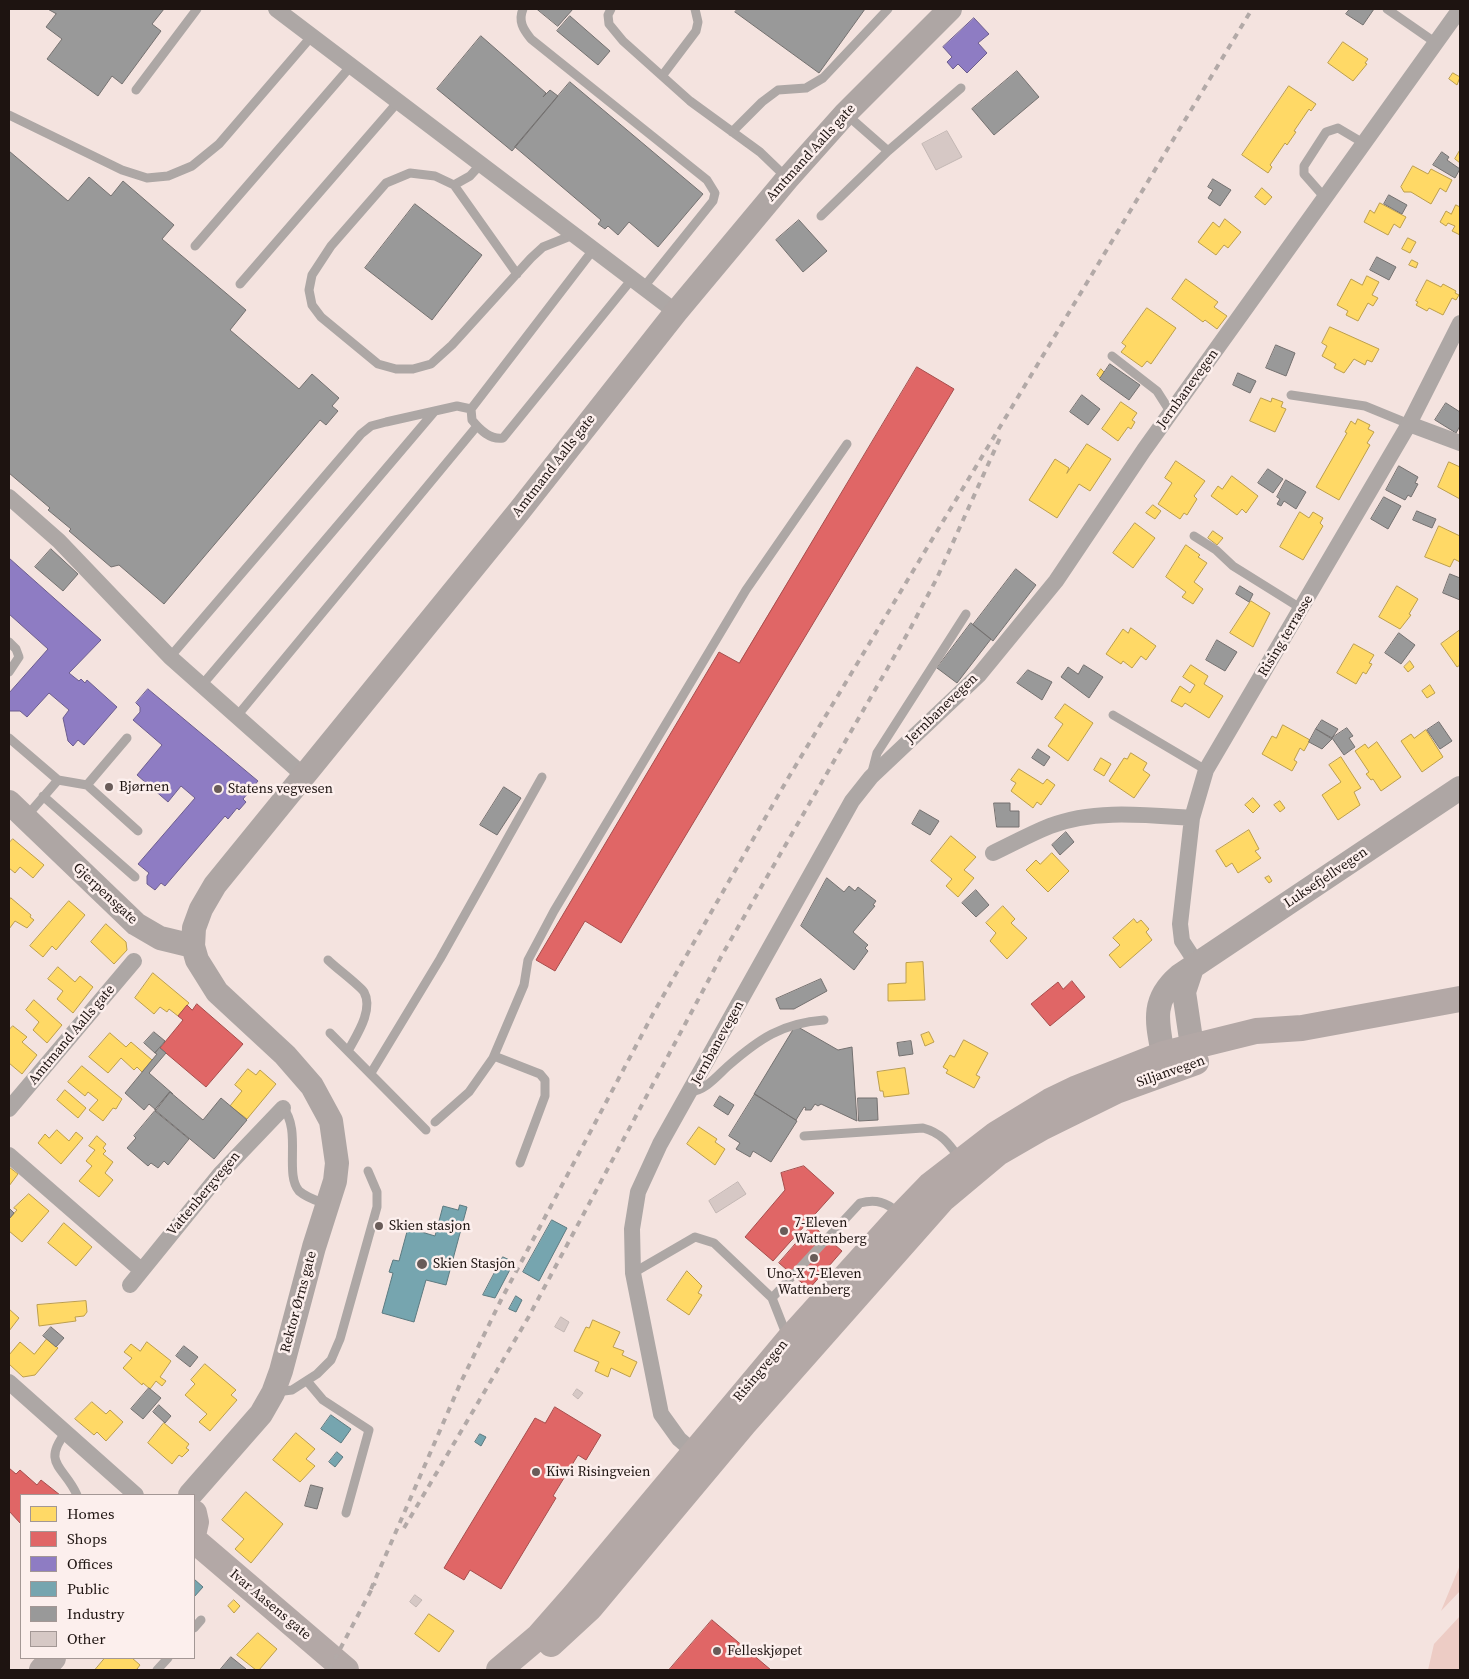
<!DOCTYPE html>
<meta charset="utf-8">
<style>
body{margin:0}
#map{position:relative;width:1469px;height:1679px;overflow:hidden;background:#f4e3df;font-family:"Source Serif 4",serif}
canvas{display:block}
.frame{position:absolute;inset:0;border:10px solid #1e1411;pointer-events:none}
.legend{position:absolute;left:20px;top:1494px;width:175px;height:165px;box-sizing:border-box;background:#fcefed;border:1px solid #a39795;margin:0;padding:6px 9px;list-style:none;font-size:15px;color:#1e1411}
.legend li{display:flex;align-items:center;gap:10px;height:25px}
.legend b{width:25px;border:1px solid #a39795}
</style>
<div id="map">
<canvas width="1469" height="1679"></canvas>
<div class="frame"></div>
<ul class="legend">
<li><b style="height:14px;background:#ffd966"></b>Homes</li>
<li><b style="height:14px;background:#e06666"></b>Shops</li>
<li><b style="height:14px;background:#8e7cc3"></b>Offices</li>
<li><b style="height:14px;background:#76a5af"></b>Public</li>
<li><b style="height:14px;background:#999"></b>Industry</li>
<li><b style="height:14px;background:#d6c8c5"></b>Other</li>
</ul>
</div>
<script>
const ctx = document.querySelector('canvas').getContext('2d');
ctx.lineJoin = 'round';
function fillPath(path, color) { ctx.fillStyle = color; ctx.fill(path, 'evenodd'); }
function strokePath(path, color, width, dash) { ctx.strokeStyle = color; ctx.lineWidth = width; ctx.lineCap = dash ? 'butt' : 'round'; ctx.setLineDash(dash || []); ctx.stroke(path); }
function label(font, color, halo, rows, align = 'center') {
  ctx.font = font + ' "Source Serif 4",serif'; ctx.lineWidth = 5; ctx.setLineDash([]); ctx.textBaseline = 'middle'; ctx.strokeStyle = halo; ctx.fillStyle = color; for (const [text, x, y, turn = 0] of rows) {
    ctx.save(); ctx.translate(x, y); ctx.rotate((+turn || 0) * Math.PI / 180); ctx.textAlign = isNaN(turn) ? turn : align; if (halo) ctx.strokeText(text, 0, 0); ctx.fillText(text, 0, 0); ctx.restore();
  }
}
fillPath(new Path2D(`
 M1460,1565V1591L1441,1611Z
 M1460,1616V1670H1428L1434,1644Z`), '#edccc5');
const homes = new Path2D(`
 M1343,42L1368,59L1365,63L1367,64L1353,81L1328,63Z
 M1453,73L1460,77L1457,85L1449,79Z
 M1289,86L1316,104L1311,111L1309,109L1294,131L1296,132L1287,145L1285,143L1270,165L1272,167L1268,173L1242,155Z
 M1460,150V163L1455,159Z
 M1413,166L1428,174L1431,169L1452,180L1446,192L1440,188L1431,204L1411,192H1404L1401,187Z
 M1262,188L1272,197L1265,205L1255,197Z
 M1380,203L1406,217L1400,228L1394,224L1388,235L1364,222L1370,210L1374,213Z
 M1456,205L1460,207V235L1452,231L1455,226L1448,223L1446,226L1440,222L1446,211L1451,214Z
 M1225,219L1241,232L1228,248L1224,245L1216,255L1198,242L1213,222L1219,227Z
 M1408,238L1416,242L1410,253L1402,249Z
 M1412,260L1418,263L1416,268L1409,265Z
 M1367,276L1379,282L1372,295L1378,298L1373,306L1368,303L1358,321L1346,315L1348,311L1337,305L1351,279L1362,285Z
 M1186,279L1218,302L1214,307L1227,316L1217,329L1205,320L1203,322L1172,299Z
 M1427,280L1441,287L1443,284L1456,291L1455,293L1459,295L1456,300L1452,298L1443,315L1429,308L1427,311L1416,305L1418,302L1416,301Z
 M1147,308L1176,328L1151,364L1147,361L1142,367L1121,352L1126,346L1122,343Z
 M1330,327L1379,349L1372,362L1367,360L1365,365L1354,359L1344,373L1334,368L1336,364L1322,356L1327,346L1322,343Z
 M1101,369L1104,372L1100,378L1097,375Z
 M1261,398L1271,402L1272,398L1283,402L1281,407L1286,409L1275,432L1250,421Z
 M1121,402L1137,413L1132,420L1135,422L1131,429L1128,427L1118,441L1102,429Z
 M1358,419L1370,425L1368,429L1374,432L1367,443L1370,445L1339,500L1316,487L1347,433L1345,432L1351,421L1355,424Z
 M1087,444L1111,459L1090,491L1079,484L1057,518L1029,500L1055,459L1069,468L1067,473Z
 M1176,461L1205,481L1194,496L1197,499L1187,515L1184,513L1180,519L1158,504L1172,483L1165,478Z
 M1449,462L1460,467V499L1438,487Z
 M1232,476L1258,496L1246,513L1242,509L1237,515L1211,496L1218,486L1222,489Z
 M1153,505L1161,511L1155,519L1146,513Z
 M1300,512L1309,518L1313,512L1323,518L1320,523L1323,526L1303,560L1280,547Z
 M1135,523L1155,538L1133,568L1113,553Z
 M1439,526L1460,536V562L1454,559L1450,567L1425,557Z
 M1213,531L1223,538L1217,545L1208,538Z
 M1186,545L1200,555L1198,557L1207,563L1194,582L1203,589L1193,604L1182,597L1186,592L1166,577Z
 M1397,586L1418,599L1409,614L1411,615L1400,629L1379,617Z
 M1251,601L1270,613L1253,647L1230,633Z
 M1131,628L1156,646L1146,660L1141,656L1132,668L1123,661L1121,664L1106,654L1123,629L1128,633Z
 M1460,630V665L1457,667L1441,644Z
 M1354,644L1374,655L1369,663L1372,664L1366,674L1363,672L1356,684L1337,673Z
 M1410,661L1414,667L1408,672L1404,667Z
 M1191,665L1208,676L1204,684L1223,696L1209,718L1185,703L1182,707L1171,701L1180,686L1190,693L1195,685L1183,677Z
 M1430,685L1435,693L1427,698L1422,691Z
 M1065,704L1093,723L1068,761L1048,746L1063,724L1055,718Z
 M1283,725L1310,740L1304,751L1300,748L1294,760L1297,762L1292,771L1262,754L1272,736L1276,738Z
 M1426,730L1443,757L1422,772L1401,741L1411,734L1414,738Z
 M1377,742L1401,777L1381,791L1373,779L1371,780L1366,774L1369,772L1355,751L1365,744L1368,748Z
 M1131,753L1147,763L1143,770L1150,775L1134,798L1109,781L1124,758L1127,759Z
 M1341,757L1361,788L1354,792L1360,805L1338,820L1322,795L1341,782L1329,765Z
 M1101,758L1111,764L1104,776L1094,770Z
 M1019,769L1043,784L1047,779L1055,785L1041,805L1037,802L1033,808L1011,791L1016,783L1011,780Z
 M1253,798L1260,806L1253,813L1245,805Z
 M1280,801L1285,808L1280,812L1274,805Z
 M1249,830L1259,849L1255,851L1261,858L1238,873L1232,863L1226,867L1216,851Z
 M951,836L976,857L964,870L974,878L958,897L946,886L952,879L931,861Z
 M13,839L44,865L33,878L20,867L15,873L9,868V843Z
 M1052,853L1069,871L1048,892L1026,870L1036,860L1040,864Z
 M1269,876L1272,881L1269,883L1265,878Z
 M11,898L31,915L30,917L34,920L27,928L15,921L9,929V901Z
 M69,901L85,915L56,950L52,946L43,957L30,946Z
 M1003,906L1015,919L1011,923L1027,938L1007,959L990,941L996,933L986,923Z
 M1134,919L1137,923L1141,920L1149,929L1146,932L1152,940L1120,968L1109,955L1120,945L1113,938Z
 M106,924L126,942L127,950L114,964L91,942Z
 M923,962L925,1000L888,1001V984L906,983V963Z
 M58,967L75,982L80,976L93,987L73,1013L57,999L63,991L48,979Z
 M153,973L189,1003L178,1016L169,1009L167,1012L160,1007L154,1014L135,998Z
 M34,1000L62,1025L47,1043L33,1030L39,1022L26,1010Z
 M13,1026L27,1037L22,1042L37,1055L22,1074L9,1063V1030Z
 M929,1032L934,1042L925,1046L921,1035Z
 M110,1033L126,1047L131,1042L152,1060L142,1072L137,1067L134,1070L121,1058L108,1073L89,1057Z
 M964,1040L988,1053L976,1075L980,1077L974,1088L946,1073L948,1070L943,1067L950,1055L954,1057Z
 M82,1066L122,1099L116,1109L113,1108L103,1121L89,1110L98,1100L88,1092L85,1096L68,1082Z
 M905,1068L909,1094L884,1097L883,1091H880L877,1072Z
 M248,1069L256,1075L260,1070L276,1084L247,1119L230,1106L242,1091L235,1085Z
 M65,1090L86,1108L78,1118L57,1100Z
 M699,1127L717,1139L715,1142L725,1149L715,1165L687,1144Z
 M57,1130L69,1141L76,1132L83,1138L61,1164L38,1143L45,1134L49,1138Z
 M97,1136L106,1144L103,1148L106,1151L103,1154L113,1162L105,1173L113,1180L99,1197L79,1181L92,1166L86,1161L95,1150L89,1146Z
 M9,1167L18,1174L9,1186Z
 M29,1194L49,1211L22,1242L9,1231V1219L17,1210L14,1208Z
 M64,1223L92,1247L76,1266L48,1243Z
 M687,1271L702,1286L698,1293L702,1295L689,1315L667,1300Z
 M86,1301L87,1312L84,1316L75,1317L76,1321L39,1326L37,1305Z
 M9,1309L19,1318L9,1331Z
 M593,1320L620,1332L613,1347L624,1351L622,1355L637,1362L630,1377L611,1368L608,1377L595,1371L599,1362L574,1351L586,1327L589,1328Z
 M47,1339L58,1348L35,1375L23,1377L9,1364V1355L20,1342L34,1354Z
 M147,1342L171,1361L160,1377L166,1381L162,1386L156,1381L150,1389L143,1383L142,1385L123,1368L132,1358L124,1352L131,1344L140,1351Z
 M205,1364L236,1390L231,1395L237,1400L210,1431L199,1422L207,1414L185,1395L195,1384L191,1380Z
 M92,1402L106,1414L110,1410L123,1422L106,1441L97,1432L94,1435L75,1419Z
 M164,1423L189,1444L186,1448L189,1450L182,1457L179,1455L172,1464L148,1443Z
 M296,1433L315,1449L306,1459L315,1466L300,1482L273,1460Z
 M246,1492L283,1524L251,1563L235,1549L244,1539L222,1520Z
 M234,1600L240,1606L234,1613L228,1606Z
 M429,1614L454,1631L439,1652L415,1634Z
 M258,1633L277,1649L259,1670H256L237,1655Z
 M105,1658H132L140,1665L137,1669L139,1670H95Z`);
fillPath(homes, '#ffd966');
strokePath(homes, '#bc9e4c', 1);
const shops = new Path2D(`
 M917,367L954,389L621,943L585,921L555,971L536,960L719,652L739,663Z
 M1072,981L1085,997L1050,1026L1031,1004L1058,982L1063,989Z
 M197,1004L243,1044L206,1087L160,1048L183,1020L178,1016L187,1005L192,1010Z
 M804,1166L834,1193L773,1261L745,1237L785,1190L781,1173Z
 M812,1225L842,1251L809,1289L779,1263Z
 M555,1407L601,1435L586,1460L578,1455L553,1496L556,1498L501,1589L470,1570L464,1580L444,1568L535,1418L545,1423Z
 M9,1468L16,1474L20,1470L37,1485L41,1480L60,1495H21V1524L9,1511Z
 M712,1620L725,1631L771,1670H669Z`);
fillPath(shops, '#e06666');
strokePath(shops, '#a64d4c', 1);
const offices = new Path2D(`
 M974,18L989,34L978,43L987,53L967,73L958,64L953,69L947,62L952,57L943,47Z
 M9,558L101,640L69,673L79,681L81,679L85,683L87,680L117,707L84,745L78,740L73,746L68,741L63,718L69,710L49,693L27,717L20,711H9V693L48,649L9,614Z
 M148,689L258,781L243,799L246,802L239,810L237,808L228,819L225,816L165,886L161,883L155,890L147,884V876L149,873L138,864L195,798L181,786L168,802L137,775L162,745L133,720L140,712V707L136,703Z`);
fillPath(offices, '#8e7cc3');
strokePath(offices, '#6c5d8e', 1);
const public = new Path2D(`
 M460,1205L467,1207L446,1285L426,1280L414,1322L382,1313L393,1273L389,1272L393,1260L399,1261L408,1228L435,1236L443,1206L458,1210Z
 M552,1220L567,1228L539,1281L523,1272Z
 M503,1257L514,1262L495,1298L483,1295Z
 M516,1296L522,1300L516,1312L509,1309Z
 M331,1415L351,1429L341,1443L321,1429Z
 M480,1434L486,1437L481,1446L475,1442Z
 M337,1452L343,1457L335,1467L329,1462Z
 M194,1579L203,1587L194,1597Z`);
fillPath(public, '#76a5af');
strokePath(public, '#5c7a80', 1);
const industry = new Path2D(`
 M48,9H164L152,24L161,31L122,84L112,76L98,96L47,59L62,39L46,27L56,14Z
 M537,9H573L558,26Z
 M738,9H865L819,73L735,12Z
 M1350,9H1374L1363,25L1346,14Z
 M570,16L610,51L598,65L557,31Z
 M481,36L546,93L543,97L550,90L558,96L512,151L437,89Z
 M1017,71L1039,97L994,135L972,109Z
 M570,82L703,194L658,247L629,222L618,235L608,226L605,229L598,224L601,220L515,147Z
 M9,151L68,201L89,177L111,196L123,181L174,225L162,239L246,310L230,330L299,389L312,374L339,398L332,406L338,411L326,425L320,420L164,604L119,565L111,567L69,531L71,529L48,510L50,508L9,473Z
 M1442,152L1449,157L1447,160L1460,169L1455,178L1433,165Z
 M1213,179L1231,190L1220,206L1208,198L1213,190L1208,187Z
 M1389,195L1407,205L1402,214L1384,204Z
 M415,204L482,255L432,320L365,268Z
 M799,220L827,251L803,272L776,240Z
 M1377,257L1396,267L1389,280L1370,270Z
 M1276,345L1295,353L1286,376L1266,368Z
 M1110,364L1140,385L1129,400L1100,379Z
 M1238,373L1256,381L1250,393L1233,385Z
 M1082,395L1100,409L1088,425L1070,412Z
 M1446,403L1460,412V426L1456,433L1435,420Z
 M1399,466L1418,477L1415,483L1418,484L1411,497L1408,495L1405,500L1386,490Z
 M1268,469L1283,479L1273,493L1258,483Z
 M1286,480L1306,492L1296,509L1284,501L1281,506L1277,504L1280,499L1277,497Z
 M1384,497L1401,506L1388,529L1371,519Z
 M1417,511L1436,519L1432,528L1413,520Z
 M51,549L78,574L63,591L35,567Z
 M1016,569L1036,585L993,641L973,625Z
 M1450,574L1460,578V600L1443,593Z
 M1240,586L1253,594L1249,602L1236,594Z
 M971,623L991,639L957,683L937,668Z
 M1399,633L1415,645L1401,664L1385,653Z
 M1217,640L1237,652L1225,671L1206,660Z
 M1084,665L1103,677L1089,698L1061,677L1068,667L1078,674Z
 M1028,670L1052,682L1042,700L1017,683Z
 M1322,720L1338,729L1332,738L1316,729Z
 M1439,722L1452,741L1440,749L1427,730Z
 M1347,728L1353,736L1349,738L1355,747L1344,755L1332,738Z
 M1316,729L1332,739L1322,749L1309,742Z
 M1038,749L1050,757L1044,766L1032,758Z
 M504,787L521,798L497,835L480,825Z
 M994,803H1010V811H1019V827H997Z
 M920,810L939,821L930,835L912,824Z
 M1066,832L1074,842L1060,855L1052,845Z
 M827,878L844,892L849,886L855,891L858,887L876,901L873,905L875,906L853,932L868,945L865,948L868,951L854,970L801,926Z
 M976,890L989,905L976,917L962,903Z
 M821,979L827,991L794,1009H780L776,999Z
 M798,1027L838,1050L852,1047L857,1121L821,1104L818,1106L815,1104L811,1110H805L806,1108L804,1107L796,1120L754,1094L794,1028Z
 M154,1032L165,1041L155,1053L144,1043Z
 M911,1041L913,1054L899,1056L897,1043Z
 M160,1048L166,1053L149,1073L173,1094L170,1092L156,1110L149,1104L144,1110L125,1093L157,1054L155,1053Z
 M170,1092L203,1120L221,1098L247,1120L214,1159L155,1110Z
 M755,1094L797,1121L771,1162L753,1151L750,1157L736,1149L740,1143L729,1136Z
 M720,1096L734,1105L728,1115L714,1106Z
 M858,1098H877L878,1120L859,1121Z
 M155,1111L189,1139L168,1165L164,1161L158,1168L151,1163L148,1166L127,1148L136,1138L134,1136Z
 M9,1208L14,1213L9,1219Z
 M51,1327L64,1338L56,1347L43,1336Z
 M184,1346L198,1357L190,1367L176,1356Z
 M149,1388L161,1398L143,1419L131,1409Z
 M159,1405L171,1416L165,1423L153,1412Z
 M311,1485L323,1488L317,1509L305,1506Z
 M231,1657L246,1669L245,1670H220Z`);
fillPath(industry, '#999');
strokePath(industry, '#747170', 1);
const building = new Path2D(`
 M947,131L962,157L936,170L922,144Z
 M738,1182L746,1194L716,1213L709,1201Z
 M561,1317L569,1322L564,1332L555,1327Z
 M577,1389L583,1393L578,1399L573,1395Z
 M415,1595L422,1600L416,1607L410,1602Z`);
fillPath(building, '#d6c8c5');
strokePath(building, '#c2b6b3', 1);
strokePath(new Path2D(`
 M523,9C518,21 523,29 531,39L707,180L715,193L713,201L643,288
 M611,9L608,15L609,24L623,41L690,101L760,152L787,178
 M1387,9L1436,43
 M662,76L696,31L698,22L695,9
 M136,90L197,9
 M9,115L122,170L147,178L168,176L192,166L219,144L311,37
 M847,115L888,151
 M732,132L762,102L778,90L806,88L823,78L888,9
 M480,165L470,176L454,185L435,176L410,173L386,183L331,246L312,275L309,290L312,305L321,317L378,364L396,369H413L431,364L452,345L531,258L543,247L573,235
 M454,185L517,274
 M1326,199L1304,174V166L1326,132L1338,128L1365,144
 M821,216L888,151L961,88
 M195,246L350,67
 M593,250L471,409L472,420C480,430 490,440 503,438L632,279
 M240,284L397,103
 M1112,356L1157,391L1171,413
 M1291,395L1365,406L1409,424
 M1194,536L1216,550L1233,566L1302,609
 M9,642L16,649L19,657L9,672
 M170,657L361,434L371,426L386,422L457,406L471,409
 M202,685L434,412
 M1113,715L1206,770
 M237,716L477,426
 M9,738L58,780L87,785L127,738
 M872,772L877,753L966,614
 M87,785L138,831
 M43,796L135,877
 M25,818L58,780
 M328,960C336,968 359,985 364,992C374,1010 356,1036 348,1051
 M330,1033L426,1130
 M494,1056L540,1074L545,1080V1096L520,1163
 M371,1073L440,959L542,777
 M690,1092C706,1090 717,1076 728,1066C759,1039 782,1023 824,1020
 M283,1108C302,1130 284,1174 299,1191C307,1198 318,1201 328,1205
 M435,1122L469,1092L493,1058L524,985L528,960L554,911L746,590L847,444
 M804,1136L923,1128C942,1133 949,1144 960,1159
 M633,1273L695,1237L714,1243L772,1298
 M787,1336L772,1298L860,1203C876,1199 886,1202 899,1213
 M307,1381L323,1400L369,1430L346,1513
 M276,1392L292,1390L317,1374L331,1360L340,1339L377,1207V1192L368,1171
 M66,1432C41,1464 64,1466 77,1495
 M194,1628L201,1620
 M157,1670L168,1658`), '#ada7a5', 9);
strokePath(new Path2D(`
 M276,9L676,312
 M1409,424L1460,443
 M9,497L59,541L170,657L303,775
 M993,853C1012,844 1030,834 1050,826C1093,809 1146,815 1192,818
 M1197,964L1182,941L1180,924L1192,818L1206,770L1409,424L1460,323
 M9,1109L134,961
 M9,1155L141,1270
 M130,1285L220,1174L283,1108
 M9,1382L136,1495
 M701,1458L679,1439L661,1414L633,1273L632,1229L638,1192L660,1144L852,801L871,777L979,675L1056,581L1144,450L1460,9`), '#ada7a5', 16);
strokePath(new Path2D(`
 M9,802L136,924L160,938L193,946
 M1192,968L1184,992L1192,1046L1182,1066L1163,1054C1157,1022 1151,1000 1179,976L1460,788
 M190,1495L261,1414L273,1393L281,1371L314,1247L335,1181L337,1163L331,1121L312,1086L285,1055L217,992L197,960L193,946L194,928L201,909L215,885L520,510L676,312L787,179L845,114L950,9`), '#aea6a4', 24);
strokePath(new Path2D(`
 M194,1513L196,1522L194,1531
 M194,1540L346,1670
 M551,1644L590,1608L744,1424L943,1199L998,1153L1043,1127L1116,1091L1196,1062
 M42,1670L53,1658
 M499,1670L538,1637L574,1596L789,1339L901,1215L930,1185L996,1134L1050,1101L1077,1088L1163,1054L1256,1031L1302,1028L1460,999`), '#b3a8a6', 26);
strokePath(new Path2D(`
 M404,1528L528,1318L722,955L909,631L937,578L1000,438
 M371,1589L461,1382L501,1300L654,1012L787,780L1252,9
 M329,1670L375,1583`), '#b2a9a7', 4, [6, 6]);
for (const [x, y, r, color] of [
 [109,787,5,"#695c59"],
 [218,789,5,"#695c59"],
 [379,1226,5,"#695c59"],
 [784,1231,5,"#695c59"],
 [814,1258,5,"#695c59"],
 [422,1264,6,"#695c59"],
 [536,1472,5,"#695c59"],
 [717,1651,5,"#695c59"]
]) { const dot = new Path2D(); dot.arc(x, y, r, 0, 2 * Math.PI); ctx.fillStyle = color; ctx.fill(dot); strokePath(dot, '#fcefed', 2); }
label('14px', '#1e1411', '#fcefed', [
 ["Amtmand Aalls gate",811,153,-48],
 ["Jernbanevegen",1188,389,-54],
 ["Amtmand Aalls gate",554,466,-52],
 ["Rising terrasse",1286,636,-59],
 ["Jernbanevegen",942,709,-44],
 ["Luksefjellvegen",1326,878,-34],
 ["Gjerpensgate",105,894,43],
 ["Amtmand Aalls gate",72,1035,-50],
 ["Jernbanevegen",718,1043,-61],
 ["Siljanvegen",1171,1072,-19],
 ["Vattenbergvegen",204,1194,-50],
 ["Rektor Ørns gate",299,1302,-75],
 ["Risingvegen",761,1371,-50],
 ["Ivar Aasens gate",270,1605,40]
]);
label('14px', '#1e1411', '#fcefed', [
 ["Bjørnen",119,787],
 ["Statens vegvesen",228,789],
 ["7-Eleven",794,1223],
 ["Wattenberg",794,1239],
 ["Skien stasjon",389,1226],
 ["Skien Stasjon",433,1264],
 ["Uno-X 7-Eleven",814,1274,"center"],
 ["Wattenberg",814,1290,"center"],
 ["Kiwi Risingveien",546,1472],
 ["Felleskjøpet",727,1651]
], 'left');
</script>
